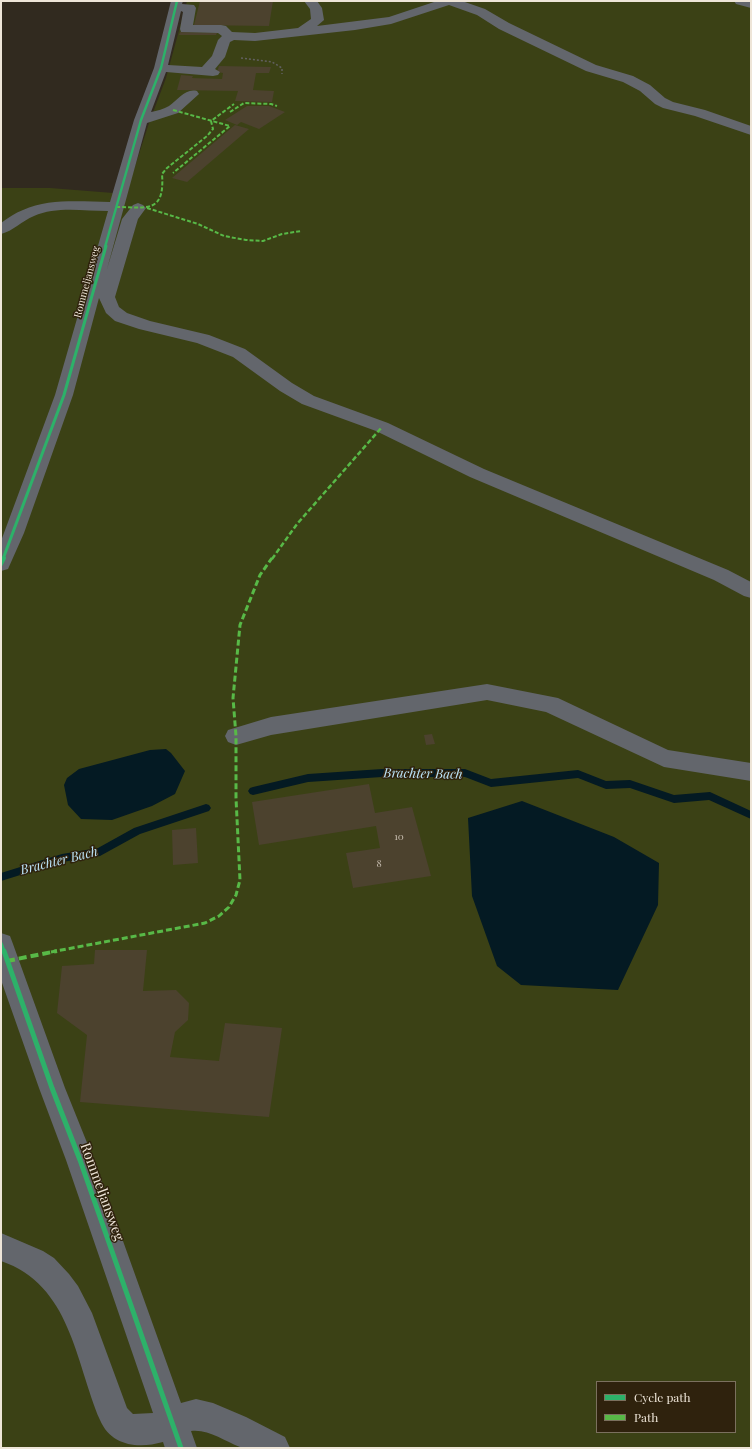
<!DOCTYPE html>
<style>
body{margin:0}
#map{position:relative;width:752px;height:1449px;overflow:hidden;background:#312a1f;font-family:"Playfair Display",serif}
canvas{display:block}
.frame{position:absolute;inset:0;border:2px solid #eee5d8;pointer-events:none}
.legend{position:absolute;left:596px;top:1381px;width:140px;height:52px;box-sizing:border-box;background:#2f220d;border:1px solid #7b705e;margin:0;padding:5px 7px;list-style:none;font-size:12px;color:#eee5d8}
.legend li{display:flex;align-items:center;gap:8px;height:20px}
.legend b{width:20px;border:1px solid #7b705e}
</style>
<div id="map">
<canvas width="752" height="1449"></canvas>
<div class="frame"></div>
<ul class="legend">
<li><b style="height:5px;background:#2db169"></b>Cycle path</li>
<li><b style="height:5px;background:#58b947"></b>Path</li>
</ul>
</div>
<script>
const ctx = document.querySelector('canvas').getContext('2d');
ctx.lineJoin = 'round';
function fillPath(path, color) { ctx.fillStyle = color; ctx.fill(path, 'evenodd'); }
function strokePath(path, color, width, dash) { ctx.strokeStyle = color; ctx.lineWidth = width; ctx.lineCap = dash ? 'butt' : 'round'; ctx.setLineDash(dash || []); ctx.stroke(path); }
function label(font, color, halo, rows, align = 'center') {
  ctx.font = font + ' "Playfair Display",serif'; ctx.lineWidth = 3; ctx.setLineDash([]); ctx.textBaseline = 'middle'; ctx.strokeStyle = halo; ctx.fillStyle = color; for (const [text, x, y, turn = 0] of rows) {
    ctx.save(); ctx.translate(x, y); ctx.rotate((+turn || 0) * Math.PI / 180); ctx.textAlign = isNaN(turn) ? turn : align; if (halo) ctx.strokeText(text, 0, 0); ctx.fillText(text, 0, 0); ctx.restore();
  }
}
fillPath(new Path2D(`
 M187,1H751V1448H1V188H50L126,194L149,123L166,78ZM597,1382H735V1432H597Z`), '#3b4115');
fillPath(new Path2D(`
 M166,749L171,753L185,771L175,794L152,806L112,820L81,819L68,805L64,785L67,778L79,769L150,750Z
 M522,801L614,837L659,863L658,905L618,990L521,985L497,966L472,896L468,818Z`), '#041a23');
fillPath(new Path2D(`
 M382,769H465L491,779L578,770L606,781L630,780L674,795L710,792L751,811V819L709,800L674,803L630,788L606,789L578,778L491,787L465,777H382L308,782L253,795L250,794L248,791L250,788L253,787L308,774Z
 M206,804L209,805L211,808L209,811L140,834L100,856L62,862L1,881V873L62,854L98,848L134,828Z`), '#041a23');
fillPath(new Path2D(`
 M200,1H273L269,26L194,25Z
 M180,32L217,33L216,35H179Z
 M219,66L271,67L269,73H256L253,90L274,91L272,102L235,101L238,91L177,90L181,75L193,76L192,78L222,79L223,73L217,72Z
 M247,106H269L285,112L259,129L241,122L237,125L225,120Z
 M235,125L249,129L187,182L172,178Z
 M432,734L435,744L426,745L424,735Z
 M369,784L375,813L412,807L431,876L353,888L346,853L380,848L376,826L259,845L252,802Z
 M196,828L198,863L173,865L172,830Z
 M95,950H147L143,991L176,990L189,1003L188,1020L175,1032L170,1057L219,1061L225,1023L282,1028L269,1117L80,1102L87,1035L57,1013L62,966L94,964Z`), '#4c422e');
strokePath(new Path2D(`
 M241,58L272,62L282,68V74`), '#626060', 1.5, [2, 2]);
fillPath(new Path2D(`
 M171,1H183L182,4L194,5L196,8L193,25H221L226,26L232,32L255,33L298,28L311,19L310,9L304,1H317L322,8L324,20L317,26L389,17L437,1H462L485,9L509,23L596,65L633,76L650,85L665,98L673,102L705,110L751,126V135L695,116L663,108L655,104L640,91L623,82L586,71L499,29L477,15L449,5L391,24L355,30L255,41L234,40L230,42L225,57L215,69L220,72L218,75L213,76L166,72L151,112C157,111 164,109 169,106C178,100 185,88 197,91L199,94L178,113L147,123L107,269L122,219L133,205L138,203L143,205L146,208L138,219L115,297L119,307L127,313L150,321L209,335L245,349L292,383L314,396L388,423L484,469L728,570L751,582V598L744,596L714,580L470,477L376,431L302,404L280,391L233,357L197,343L139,329L115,321L106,313L99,298L73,395L24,533L8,569L1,571V541L55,395L108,211C84,211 56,206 34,216C22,221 13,231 1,234V223C8,218 15,213 23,210C50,198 82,202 110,202L134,120L154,68ZM181,11L183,12L180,29L181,32L218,33L222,36L218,40L212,56L202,67L168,65Z
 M734,1H751V8L736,4Z
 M487,684L558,698L668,750L751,763V781L664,767L546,712L487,700L271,735L236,745L228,742L225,736L228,730L271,717Z
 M1,933L10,936L13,944L65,1088L94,1160L181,1403L196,1399L213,1403L246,1417L285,1437L290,1448C278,1448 250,1449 240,1447C224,1441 209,1429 191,1431L197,1448H165L163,1442C138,1449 111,1446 100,1420C75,1361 71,1285 1,1261V1233L43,1251L54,1258L69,1274L78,1286L92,1313L127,1408L133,1414L153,1413L66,1160L39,1088L1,980Z`), '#63666c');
strokePath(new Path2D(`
 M173,110L230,126L173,173
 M230,112L244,103L271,104L277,106
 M116,207C147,207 165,214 162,174L167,168L207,136L213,129L211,121L234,104
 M147,208L198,224L224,236L246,240L263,241L282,234L301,231`), '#58b947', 2, [4, 2]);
strokePath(new Path2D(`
 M272,559L297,524L382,427`), '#58b947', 2.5, [5, 2.5]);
strokePath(new Path2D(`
 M51,952L205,923L219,916L229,907L236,895L240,880L236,798V736L233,698L240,625L260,575L272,558`), '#58b947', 3, [6, 3]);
strokePath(new Path2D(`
 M7,961L57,951`), '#58b947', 4, [8, 4]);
strokePath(new Path2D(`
 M105,247L141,120L161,68L177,1`), '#2db169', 2.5);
strokePath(new Path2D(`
 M3,559L64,395L106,246`), '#2db169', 3);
strokePath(new Path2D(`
 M1,564L4,558
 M1,944L4,952`), '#2db169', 4);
strokePath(new Path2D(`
 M4,951L52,1088L80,1160L181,1448`), '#2db169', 5);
label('10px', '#eee5d8', '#2f220d', [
 ["Rommeljansweg",87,282,-75]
]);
label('10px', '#c6bcae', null, [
 ["10",399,837],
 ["8",379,864]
]);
label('italic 13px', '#bbe3f8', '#2f220d', [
 ["Brachter Bach",423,774,1],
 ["Brachter Bach",59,861,-14]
]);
label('14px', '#eee5d8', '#2f220d', [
 ["Rommeljansweg",102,1192,70]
]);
</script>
